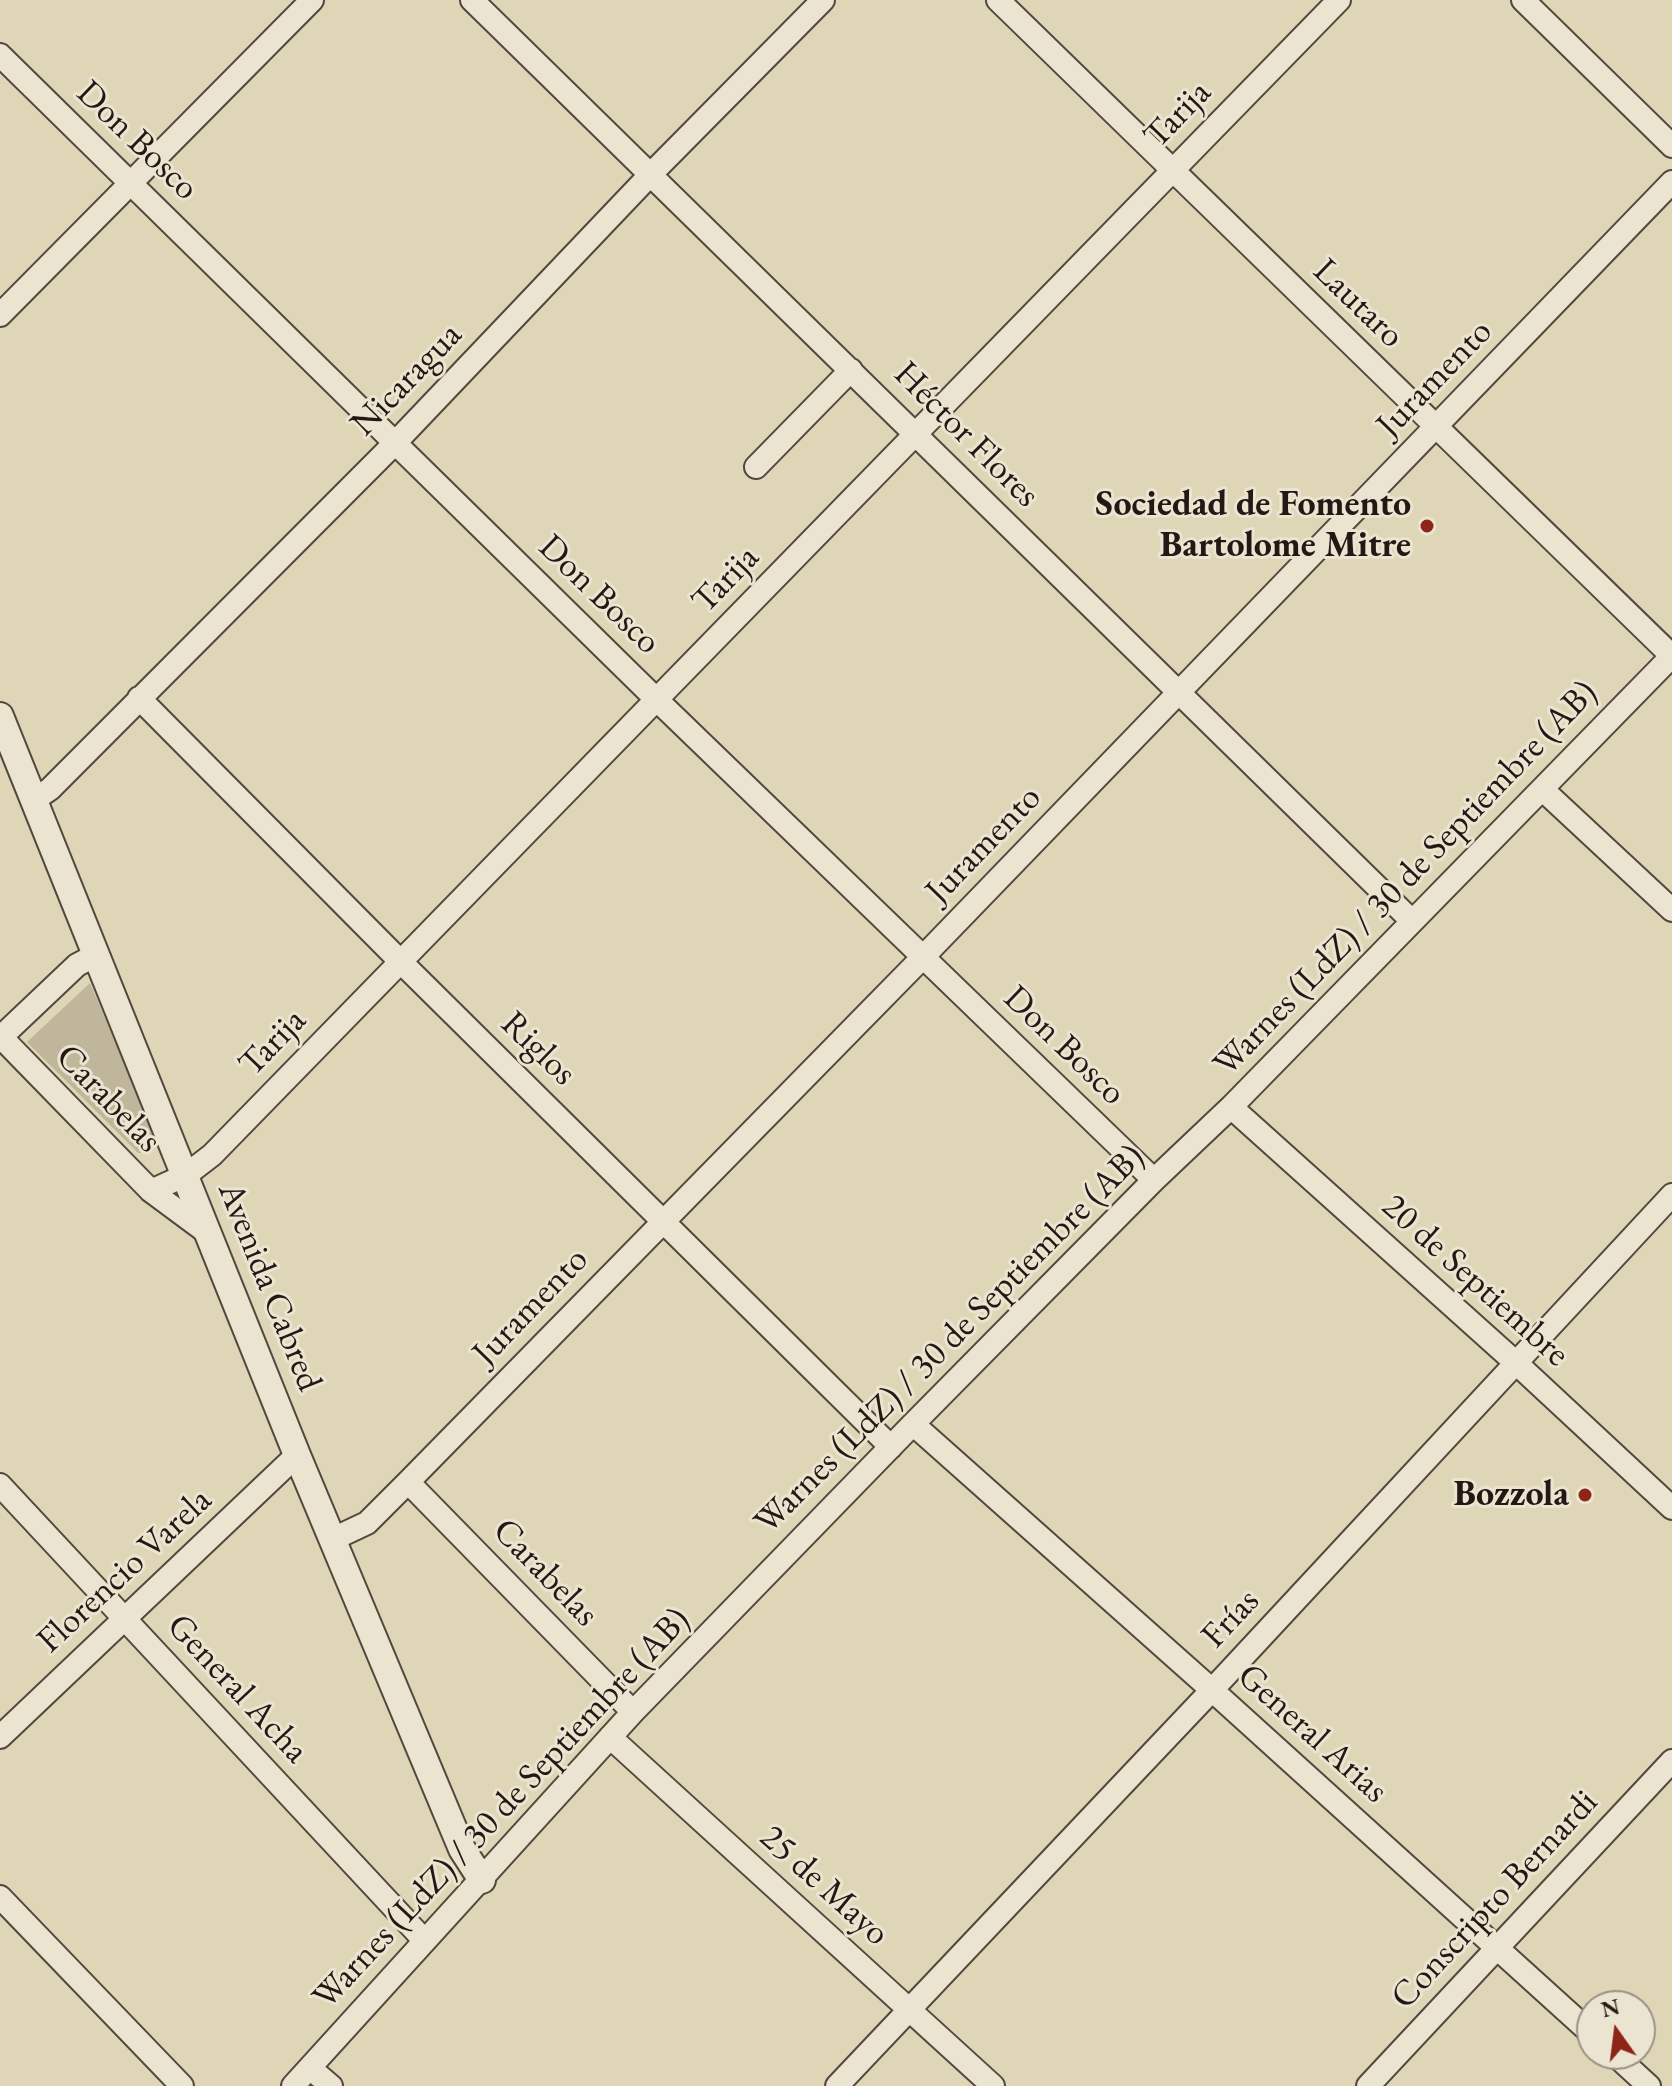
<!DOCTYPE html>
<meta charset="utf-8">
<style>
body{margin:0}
#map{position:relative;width:1672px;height:2086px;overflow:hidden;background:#dfd6b7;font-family:"EB Garamond",serif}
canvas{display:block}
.north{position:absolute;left:1576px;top:1990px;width:80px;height:80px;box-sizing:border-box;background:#eae4d0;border:2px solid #9b9285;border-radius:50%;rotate:346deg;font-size:22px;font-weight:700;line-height:32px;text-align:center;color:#241814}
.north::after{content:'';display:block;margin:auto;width:28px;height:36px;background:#8f2418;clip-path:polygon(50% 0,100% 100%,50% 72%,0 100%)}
</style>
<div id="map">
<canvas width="1672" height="2086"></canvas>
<div class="north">N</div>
</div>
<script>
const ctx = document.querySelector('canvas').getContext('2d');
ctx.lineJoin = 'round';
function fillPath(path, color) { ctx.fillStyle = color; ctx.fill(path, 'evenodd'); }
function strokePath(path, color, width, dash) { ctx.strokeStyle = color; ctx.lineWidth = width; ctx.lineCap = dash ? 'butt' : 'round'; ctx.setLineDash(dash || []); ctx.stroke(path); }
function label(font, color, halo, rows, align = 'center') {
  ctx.font = font + ' "EB Garamond",serif'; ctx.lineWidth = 6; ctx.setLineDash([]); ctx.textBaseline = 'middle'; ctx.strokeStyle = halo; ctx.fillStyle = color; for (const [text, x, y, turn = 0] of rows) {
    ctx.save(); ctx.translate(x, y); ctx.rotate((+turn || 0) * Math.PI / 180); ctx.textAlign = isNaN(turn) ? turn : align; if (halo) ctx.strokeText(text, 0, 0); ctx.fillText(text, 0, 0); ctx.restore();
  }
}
fillPath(new Path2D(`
 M90,983L157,1140L151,1153H138L27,1042Z`), '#bfb69b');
const minor = new Path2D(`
 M472,0L1411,920
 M1523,0L1672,146
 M0,55L657,700L1154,1180
 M0,315L312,0
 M756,467L851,370
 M139,698L400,961L891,1447
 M1542,789L1672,910
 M34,800L50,789L395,443L650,175L823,0
 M0,1036L151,1191L209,1234
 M0,1038L77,965L96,955
 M1231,1107L1515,1362L1672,1508
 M151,1191L186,1175L212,1155L1339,0
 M913,1424L1212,1690L1592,2034
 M408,1482L633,1712
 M0,1485L424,1940
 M333,1539L367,1523L408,1482L923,957L1672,182
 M0,1737L297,1455
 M610,1737L993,2086
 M0,1897L182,2086
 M1614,2054L1649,2086
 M310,2068L331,2086
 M293,2086L633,1712L913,1424L1154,1180L1231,1107L1672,656L998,0
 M837,2086L1212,1690L1672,1195
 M1368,2086L1672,1761`);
const tertiary = new Path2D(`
 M0,716L297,1455L462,1849L482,1880`);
strokePath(minor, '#53483d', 26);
strokePath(tertiary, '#53483d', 30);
strokePath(minor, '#eae4d0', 22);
strokePath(tertiary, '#eae4d0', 26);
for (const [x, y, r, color] of [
 [1427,526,8,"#8f2418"],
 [1585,1495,8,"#8f2418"]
]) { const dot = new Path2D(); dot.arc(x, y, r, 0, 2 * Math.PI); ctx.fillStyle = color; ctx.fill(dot); strokePath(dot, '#eae4d0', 3); }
label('36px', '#241814', '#eae4d0', [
 ["Tarija",1178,115,-46],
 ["Don Bosco",137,141,44],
 ["Lautaro",1358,304,44],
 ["Juramento",1435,379,-46],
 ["Nicaragua",407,380,-46],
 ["Héctor Flores",966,435,45],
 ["Tarija",726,580,-46],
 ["Don Bosco",599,595,44],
 ["Juramento",984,845,-46],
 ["Warnes (LdZ) / 30 de Septiembre (AB)",1406,879,-46],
 ["Tarija",273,1043,-46],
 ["Don Bosco",1064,1046,44],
 ["Riglos",538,1049,44],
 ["Carabelas",108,1099,46],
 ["20 de Septiembre",1475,1281,42],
 ["Avenida Cabred",269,1287,68],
 ["Juramento",531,1307,-46],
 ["Warnes (LdZ) / 30 de Septiembre (AB)",950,1340,-45],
 ["Florencio Varela",125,1571,-43],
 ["Carabelas",545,1573,46],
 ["Frías",1231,1619,-47],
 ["General Acha",237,1689,47],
 ["General Arias",1312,1734,42],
 ["Warnes (LdZ) / 30 de Septiembre (AB)",502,1809,-47],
 ["25 de Mayo",824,1886,42],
 ["Conscripto Bernardi",1495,1900,-47]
]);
label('bold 36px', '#241814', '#eae4d0', [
 ["Sociedad de Fomento",1411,505],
 ["Bartolome Mitre",1411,546],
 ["Bozzola",1569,1495]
], 'right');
</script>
